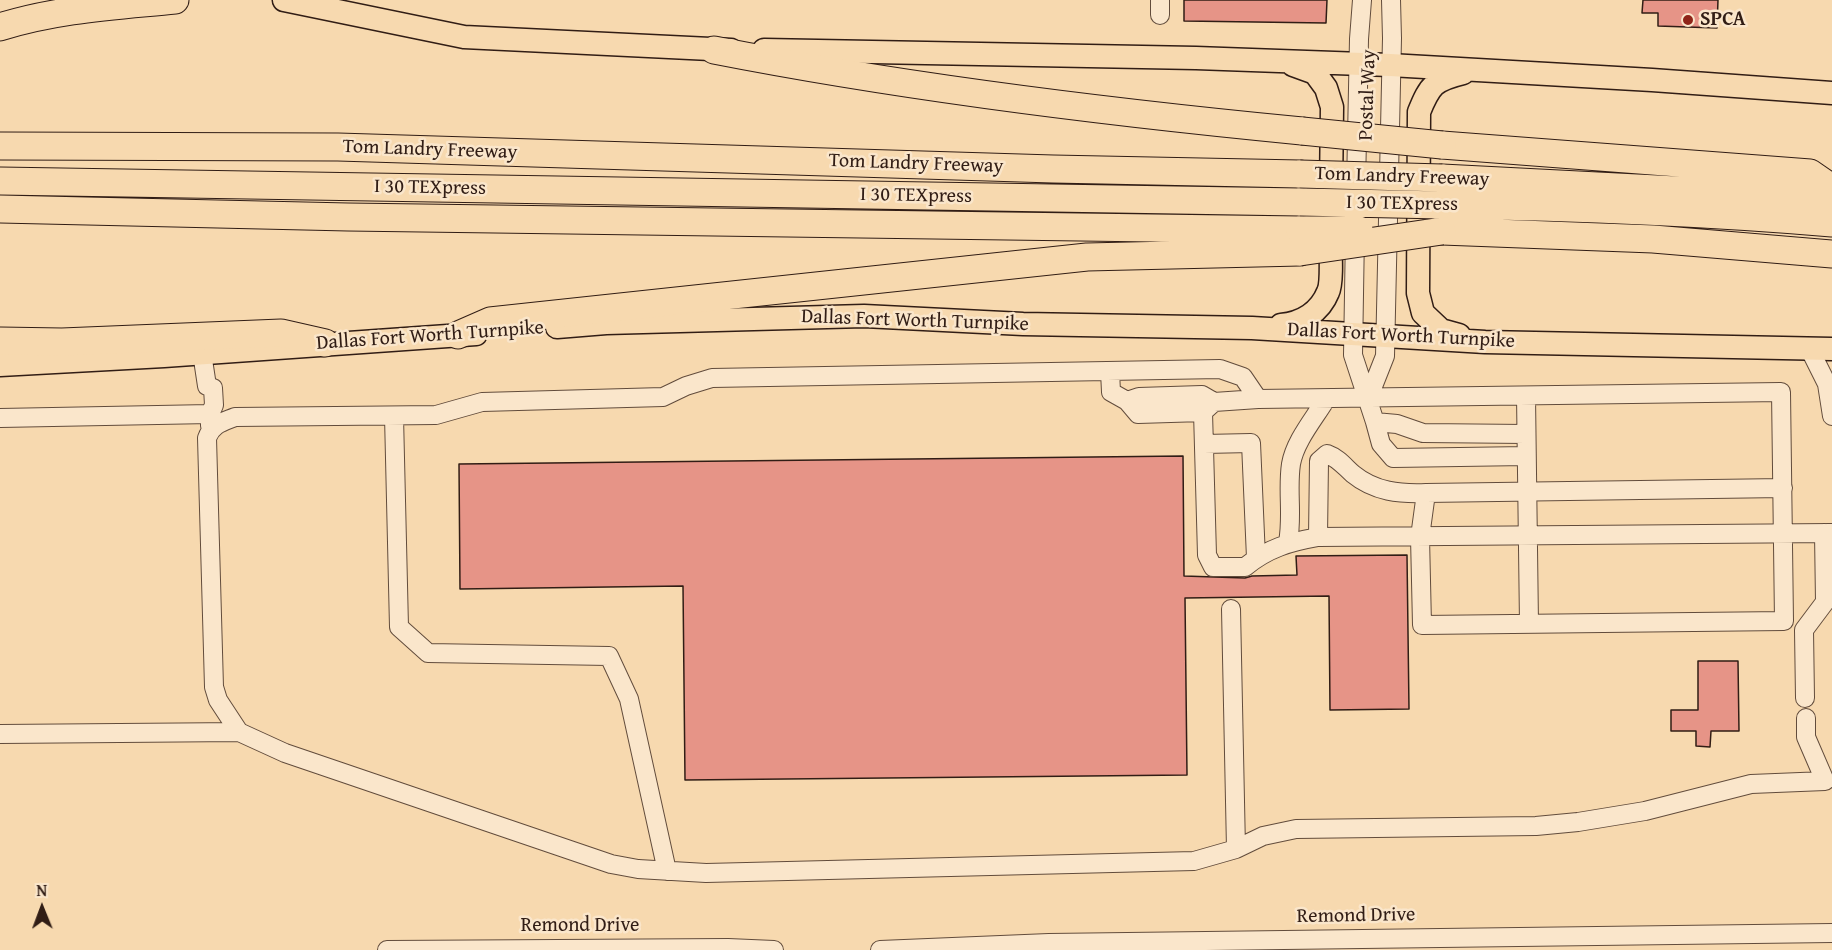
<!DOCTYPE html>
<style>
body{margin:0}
#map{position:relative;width:1832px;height:950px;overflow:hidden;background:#f7d9af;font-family:"Gentium Book Plus",serif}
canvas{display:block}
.north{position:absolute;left:12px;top:878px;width:60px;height:60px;-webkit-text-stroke:4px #fae6cb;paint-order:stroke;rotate:359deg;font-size:16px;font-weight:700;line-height:24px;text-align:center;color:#311d15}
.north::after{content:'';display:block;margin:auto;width:21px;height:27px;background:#311d15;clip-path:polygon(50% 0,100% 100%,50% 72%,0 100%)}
</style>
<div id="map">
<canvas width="1832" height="950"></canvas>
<div class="north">N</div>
</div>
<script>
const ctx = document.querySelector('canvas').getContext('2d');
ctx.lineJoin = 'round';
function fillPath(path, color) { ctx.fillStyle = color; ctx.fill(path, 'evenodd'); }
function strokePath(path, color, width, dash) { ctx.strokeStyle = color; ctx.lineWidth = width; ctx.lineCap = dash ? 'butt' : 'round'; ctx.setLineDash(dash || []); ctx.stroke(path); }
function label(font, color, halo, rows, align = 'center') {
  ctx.font = font + ' "Gentium Book Plus",serif'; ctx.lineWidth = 5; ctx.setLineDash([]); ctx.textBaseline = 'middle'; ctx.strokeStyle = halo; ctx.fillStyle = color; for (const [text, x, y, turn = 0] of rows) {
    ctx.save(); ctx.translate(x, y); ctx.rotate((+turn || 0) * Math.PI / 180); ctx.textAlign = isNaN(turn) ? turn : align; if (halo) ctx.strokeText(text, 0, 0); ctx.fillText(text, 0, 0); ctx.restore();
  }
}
const building = new Path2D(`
 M1184,0H1327L1326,23L1184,21Z
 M1643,0H1718L1717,28L1658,26V13H1642Z
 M1183,456L1184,576L1245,578L1252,576L1297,575L1296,556L1407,555L1409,709L1330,710L1329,596L1185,598L1187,775L685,780L683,586L460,589L459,464Z
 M1698,661H1738L1739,731H1711L1710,747L1696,746V731H1671V710H1698Z`);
fillPath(building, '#e69487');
strokePath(building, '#311d15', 1.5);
const minor = new Path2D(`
 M1160,15V0
 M1356,187L1359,39L1362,0
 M1355,233L1353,355L1375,422L1381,444L1393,458L1526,456
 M1809,348L1827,384L1832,416
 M202,353L207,386L213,388L214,405L210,414V426
 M1110,371L1111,392L1127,401
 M1526,396L1529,624
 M1368,399L1385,356L1392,38L1391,0
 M1214,402L1203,412L1138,414L1127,401L1139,397L1202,395L1214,402L1258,399
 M1203,412L1207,555L1213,567H1245C1268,548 1290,542 1318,537
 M394,416L399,627L428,653L609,656L629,699L667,871
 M0,418L210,414
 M1375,422L1397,424L1423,433L1526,434
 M1204,444L1251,443L1256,558
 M1783,488L1426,493L1420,537L1422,625L1784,621L1781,392L1258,399L1243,377L1220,369L712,378L686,386L663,397L482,402L436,415L235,417C223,422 212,424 207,438L214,687L218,700L239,732L285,753L611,864L638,869L706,873L1194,861L1236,849L1263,836L1296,829L1536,826L1578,822L1645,811L1751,784L1825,781L1806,737V718
 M1426,493C1400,494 1375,492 1353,474C1344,466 1338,458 1327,454L1319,461L1318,537L1832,533
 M1288,542C1293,516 1287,490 1291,464C1295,441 1314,419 1326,399
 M1231,609L1236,849
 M1805,698L1804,630L1825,602L1824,533
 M0,734L239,732
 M387,950L728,948L774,950
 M880,950L1049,943L1832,933`);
const major = new Path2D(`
 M284,0L464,37L731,50
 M764,50L1196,58L1390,65L1652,80L1832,93
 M1293,65L1315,73L1326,88L1332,107L1331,192
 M1281,325C1302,323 1320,312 1328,292C1333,282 1330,244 1330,231
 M557,327L606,323L864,316L1023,324L1252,328L1485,342L1832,349
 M1459,335L1441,330L1423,313L1418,293L1419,112C1430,85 1434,80 1463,73
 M0,365L164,356L476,334`);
const highway = new Path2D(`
 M0,27C57,9 116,6 175,0
 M714,50C908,88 1105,112 1302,131
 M1442,145L1810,173L1832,188
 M0,146L338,147L1053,169L1300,174
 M1442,178L1832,198
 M0,181L1300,202
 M1441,205C1572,207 1702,212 1832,223
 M0,209L348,217L1300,230
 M1442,231L1653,239L1832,254
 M458,335L490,321L1087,257L1300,252
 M0,341L62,342L281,333L325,343`);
strokePath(minor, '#624c3c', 20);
strokePath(major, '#311d15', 25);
strokePath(highway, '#311d15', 29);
strokePath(minor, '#fae6cb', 18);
strokePath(major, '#f7d9af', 22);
strokePath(highway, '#f7d9af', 27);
const highwayBridge = new Path2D(`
 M1302,131L1442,145
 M1300,174L1442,178
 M1300,202L1441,205
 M1300,230H1359
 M1300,252L1442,231`);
strokePath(highwayBridge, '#311d15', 29, []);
strokePath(highwayBridge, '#f7d9af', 27);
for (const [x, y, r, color] of [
 [1688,20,6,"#8f2418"]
]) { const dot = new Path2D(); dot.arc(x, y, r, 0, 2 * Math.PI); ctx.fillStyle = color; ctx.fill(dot); strokePath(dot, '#fae6cb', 2); }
label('bold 20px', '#311d15', '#fae6cb', [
 ["SPCA",1700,20]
], 'left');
label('20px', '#311d15', '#fae6cb', [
 ["Postal Way",1368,95,-88],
 ["Tom Landry Freeway",430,150,2],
 ["Tom Landry Freeway",916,164,2],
 ["Tom Landry Freeway",1402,177,2],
 ["I 30 TEXpress",430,188,1],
 ["I 30 TEXpress",916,196,1],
 ["I 30 TEXpress",1402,204,1],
 ["Dallas Fort Worth Turnpike",915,321,2],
 ["Dallas Fort Worth Turnpike",430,336,-4],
 ["Dallas Fort Worth Turnpike",1401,336,3],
 ["Remond Drive",1356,916,-1],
 ["Remond Drive",580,926]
]);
</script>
